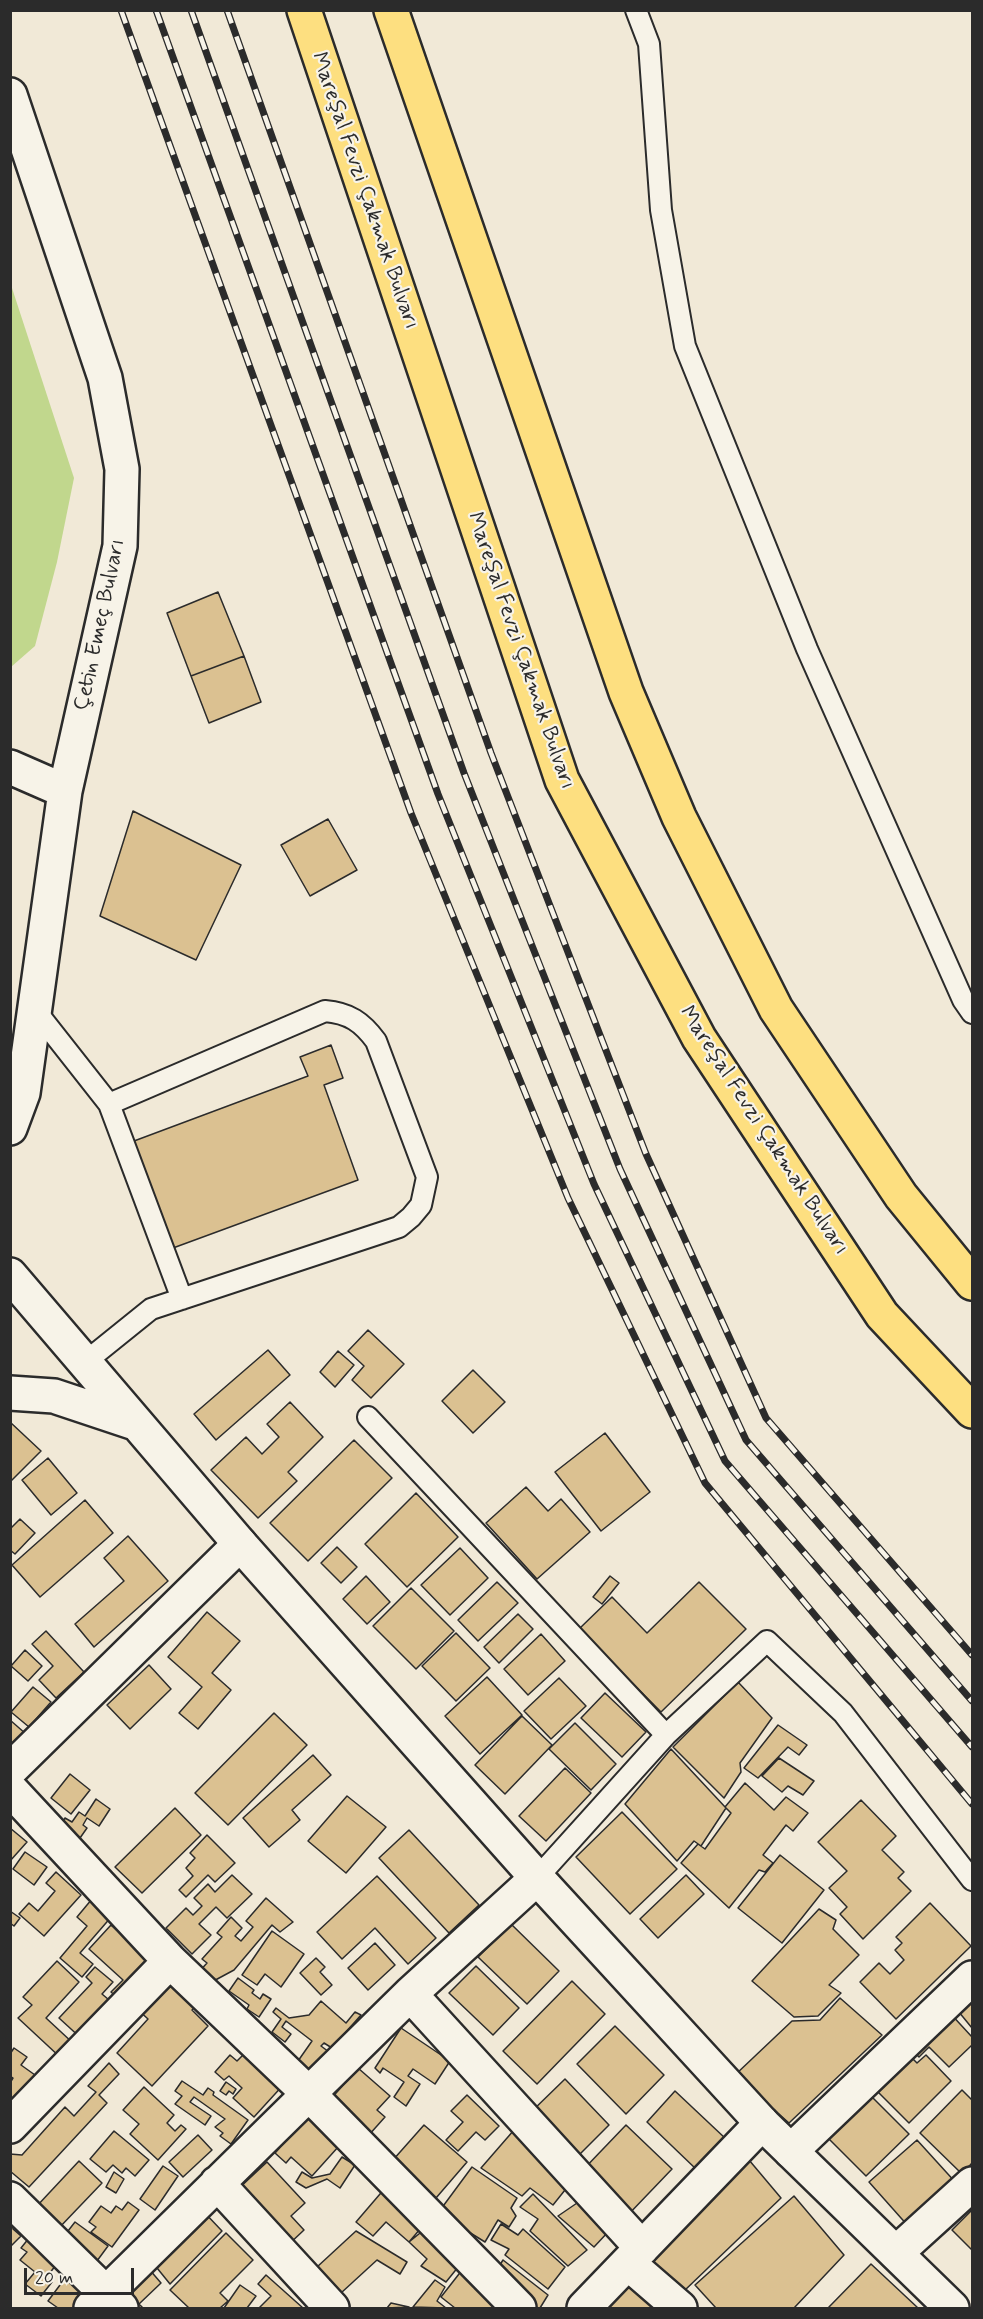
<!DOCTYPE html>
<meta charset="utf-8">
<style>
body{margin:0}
#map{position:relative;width:983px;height:2319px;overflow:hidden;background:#f1e9d7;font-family:Mynerve,sans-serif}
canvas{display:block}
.frame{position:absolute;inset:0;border:12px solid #2b2b2b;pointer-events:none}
.scale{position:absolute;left:24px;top:2268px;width:110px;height:27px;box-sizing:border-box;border:3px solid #2b2b2b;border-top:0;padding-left:8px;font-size:18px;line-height:21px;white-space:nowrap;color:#2b2b2b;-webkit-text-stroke:4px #f7f3e8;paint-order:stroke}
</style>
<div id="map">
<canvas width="983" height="2319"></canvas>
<div class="frame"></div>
<div class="scale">20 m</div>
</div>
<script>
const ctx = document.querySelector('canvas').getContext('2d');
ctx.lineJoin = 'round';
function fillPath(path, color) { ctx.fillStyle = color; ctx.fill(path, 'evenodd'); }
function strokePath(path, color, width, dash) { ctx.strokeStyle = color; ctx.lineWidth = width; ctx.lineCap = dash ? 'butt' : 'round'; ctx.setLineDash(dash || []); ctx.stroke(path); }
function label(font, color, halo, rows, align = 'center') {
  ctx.font = font + ' Mynerve,sans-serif'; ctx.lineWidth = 4.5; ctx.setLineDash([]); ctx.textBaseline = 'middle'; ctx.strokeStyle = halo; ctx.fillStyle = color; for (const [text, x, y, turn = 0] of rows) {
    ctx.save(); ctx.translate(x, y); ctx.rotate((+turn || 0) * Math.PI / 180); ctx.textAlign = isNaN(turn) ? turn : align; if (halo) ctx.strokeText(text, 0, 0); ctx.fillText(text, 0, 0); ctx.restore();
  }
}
fillPath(new Path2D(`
 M11,285L74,478L57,562L35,646L11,667Z`), '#c1d78d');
const building = new Path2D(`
 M218,592L244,656L191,676L167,613Z
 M244,656L261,702L209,723L191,676Z
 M133,811L241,865L196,960L100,916Z
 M328,819L357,870L310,896L281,845Z
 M331,1045L343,1078L324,1085L358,1180L173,1248L134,1141L308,1076L300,1057Z
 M368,1330L404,1364L371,1398L352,1380L364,1366L348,1351Z
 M268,1350L290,1375L216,1440L194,1414Z
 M338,1351L354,1365L335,1387L320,1372Z
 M473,1370L505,1402L473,1433L442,1401Z
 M290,1402L323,1437L288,1472L297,1481L258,1518L211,1470L246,1437L262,1454L279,1437L267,1424Z
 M10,1422L41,1451L10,1482Z
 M605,1433L650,1492L601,1531L555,1472Z
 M354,1440L392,1478L308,1561L270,1523Z
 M48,1458L77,1493L51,1515L22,1480Z
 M526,1487L548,1511L561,1499L590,1532L537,1579L486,1523Z
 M416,1493L458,1537L407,1587L365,1544Z
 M85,1500L113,1533L40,1597L12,1565Z
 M20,1519L35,1533L15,1554L10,1550V1529Z
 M128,1536L168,1581L94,1647L75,1624L124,1581L104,1558Z
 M337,1547L357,1567L341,1583L321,1563Z
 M460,1548L488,1578L450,1615L421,1585Z
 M366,1576L390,1602L367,1624L343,1599Z
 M610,1576L619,1583L602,1604L593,1597Z
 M497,1582L518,1603L478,1641L458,1620Z
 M699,1582L746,1629L661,1712L579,1629L612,1597L647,1633Z
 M411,1588L454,1631L416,1669L373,1626Z
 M207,1612L240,1641L212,1673L231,1690L198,1729L179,1713L202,1687L168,1657Z
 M518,1614L533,1629L499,1663L484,1647Z
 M46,1631L84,1672L56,1698L39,1680L53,1666L32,1644Z
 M456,1633L490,1668L456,1701L422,1666Z
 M541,1634L565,1661L528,1695L504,1669Z
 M25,1650L42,1666L28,1681L11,1666Z
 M149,1665L171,1689L130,1729L107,1705Z
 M487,1677L522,1715L480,1754L445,1716Z
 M559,1678L586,1706L551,1739L524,1711Z
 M738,1682L772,1718L740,1763L741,1772L724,1798L673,1747Z
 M33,1687L51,1702L29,1727L11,1712Z
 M605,1693L646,1732L622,1757L581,1718Z
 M274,1713L307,1745L228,1825L195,1793Z
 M522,1716L552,1745L505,1794L475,1765Z
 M10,1720L26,1734L10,1753Z
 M575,1723L616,1764L591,1790L549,1749Z
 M778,1725L807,1745L799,1755L788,1747L758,1778L744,1768Z
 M671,1749L726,1808L701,1846L694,1841L677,1861L625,1804Z
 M313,1755L331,1775L292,1810L300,1820L269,1847L243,1818Z
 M779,1758L814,1781L803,1795L788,1786L782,1792L762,1776Z
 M565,1768L591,1793L546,1841L519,1816Z
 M70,1774L90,1790L71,1814L51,1798Z
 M745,1783L774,1810L786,1797L808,1813L793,1831L786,1825L763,1855L773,1863L765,1872L759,1870L729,1908L681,1863L698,1844L705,1849L731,1813L725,1807Z
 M347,1796L386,1827L346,1873L308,1841Z
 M96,1799L110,1809L99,1826L87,1818L83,1825L87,1828L80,1838L61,1824L65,1818L72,1822L79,1812L85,1816Z
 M861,1800L896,1836L882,1850L904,1872L898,1878L911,1891L863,1939L840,1914L847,1907L829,1888L847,1871L818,1842Z
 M175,1808L201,1835L142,1893L115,1867Z
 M622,1812L677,1869L630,1914L576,1857Z
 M10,1828L27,1842L10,1861Z
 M409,1830L479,1905L449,1933L379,1858Z
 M207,1835L235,1863L215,1882L208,1875L186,1897L179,1890L193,1876L186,1868L195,1858L190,1853Z
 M25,1852L47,1867L34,1885L13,1869Z
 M780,1855L824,1890L782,1943L738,1908Z
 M56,1872L81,1895L44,1936L19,1914L29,1903L38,1911L55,1891L46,1883Z
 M232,1875L252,1894L227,1918L216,1907L199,1924L211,1935L192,1954L166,1928L186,1908L193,1915L202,1906L194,1898L208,1884L215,1892Z
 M686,1875L704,1894L658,1938L640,1919Z
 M377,1876L436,1938L408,1964L375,1928L342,1959L317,1932Z
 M266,1898L293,1922L280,1932L272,1925L234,1970L208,1984L197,1974L207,1963L202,1959L222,1937L217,1933L231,1917L242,1928L235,1936L241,1941L253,1927L246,1921Z
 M92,1899L112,1916L80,1953L93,1964L82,1977L60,1958L87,1926L77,1917Z
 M930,1903L971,1946L896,2019L860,1982L879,1963L890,1974L904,1960L895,1950L902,1943L896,1937Z
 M819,1909L836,1920L833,1929L859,1955L829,1985L841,1993L818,2016L794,2017L752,1981Z
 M10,1911L20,1918L14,1926L10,1923Z
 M511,1924L559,1971L527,2004L478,1957Z
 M111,1925L153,1963L120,2000L111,1992L123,1980L89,1949Z
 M272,1931L304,1954L281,1987L265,1974L257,1985L242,1975Z
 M375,1943L395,1965L368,1990L348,1968Z
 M316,1958L325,1967L320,1972L332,1985L321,1995L300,1973Z
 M57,1961L79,1982L46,2018L74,2044L61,2058L18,2018L32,2005L23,1997Z
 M476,1966L519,2008L493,2035L449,1993Z
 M95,1967L113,1982L102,1994L115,2005L83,2040L59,2018L92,1983L86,1977Z
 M166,1976L197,2005L192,2010L208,2026L152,2086L117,2053L148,2019L136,2008Z
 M238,1978L254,1990L252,1993L260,1999L263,1994L271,1999L259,2017L247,2009L249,2005L229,1991Z
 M572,1981L605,2014L537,2084L503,2051Z
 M972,1990V2028L954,2006Z
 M840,1998L882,2035L789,2123L735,2075L792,2021L820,2020Z
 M321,2001L346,2023L355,2012L361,2015L332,2048L324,2043L321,2046L329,2052L313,2072L298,2061L312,2041L286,2021L282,2027L291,2034L285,2042L272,2032L281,2019L273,2012L276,2008L289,2018L309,2015Z
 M949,2012L972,2037V2045L949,2067L929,2047L919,2057L910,2048Z
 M615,2026L664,2075L626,2114L577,2064Z
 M401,2028L450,2061L435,2084L413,2069L408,2076L420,2084L406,2106L394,2097L404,2082L383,2068L380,2073L375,2068Z
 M233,2035L285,2083L254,2117L233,2098L242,2088L229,2076L224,2080L215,2072L230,2055L237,2061L244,2054L229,2040Z
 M14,2048L27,2057L21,2065L35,2075L17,2103L10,2098V2083L13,2078L10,2076V2054Z
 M907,2053L917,2063L926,2055L951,2081L909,2123L873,2087Z
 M109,2063L119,2074L99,2095L107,2103L29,2187L10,2171V2154L22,2155L65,2107L74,2116L96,2092L88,2086Z
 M358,2068L390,2096L377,2110L385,2117L368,2136L329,2101Z
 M565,2079L609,2125L573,2161L528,2115Z
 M182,2081L203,2095L208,2088L214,2092L213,2095L248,2120L231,2144L220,2136L223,2133L215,2127L225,2119L194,2097L190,2102L211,2116L205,2125L175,2104L182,2096L175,2091Z
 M226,2082L236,2089L233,2094L229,2091L226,2095L220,2091Z
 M144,2087L174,2115L167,2123L175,2131L181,2125L186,2129L158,2160L130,2134L139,2124L123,2110Z
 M865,2090L909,2134L866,2176L823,2133Z
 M962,2090L972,2100V2163L962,2174L920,2133Z
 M675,2091L726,2139L697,2170L647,2122Z
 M467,2095L499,2126L485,2140L476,2132L458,2151L446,2140L463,2122L451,2111Z
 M306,2117L339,2146L312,2176L291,2157L286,2163L275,2153Z
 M424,2125L467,2162L436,2198L393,2160Z
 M626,2125L672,2169L626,2217L580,2173Z
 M514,2130L569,2185L553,2205L530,2188L522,2196L481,2168Z
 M114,2131L149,2160L135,2176L126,2168L122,2173L113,2165L106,2172L90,2159Z
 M198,2135L212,2150L183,2177L169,2162Z
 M917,2140L957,2184L909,2227L869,2182Z
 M342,2157L355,2165L340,2188L327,2179L306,2188L296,2182L302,2172L312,2178L330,2174Z
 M749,2160L781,2198L684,2291L645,2254Z
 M79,2161L102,2183L58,2229L36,2207Z
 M267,2162L305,2203L291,2216L304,2230L287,2246L236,2191Z
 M163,2166L178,2176L155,2210L140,2199Z
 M472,2167L517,2198L511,2208L516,2216L509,2227L498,2220L485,2242L438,2213Z
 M114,2172L124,2179L116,2193L106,2187Z
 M386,2187L427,2221L409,2242L386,2222L373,2236L356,2222Z
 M533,2194L587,2250L568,2266L530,2231L538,2219L520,2207Z
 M794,2196L844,2255L794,2308H716L695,2285Z
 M580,2201L609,2231L594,2247L558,2216Z
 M128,2202L139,2210L112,2247L91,2232L96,2227L89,2222L101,2206L111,2213L116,2206L122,2210Z
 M972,2210V2250L952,2230Z
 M203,2211L222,2231L170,2284L153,2263Z
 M12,2215L13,2229L21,2236L10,2247Z
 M75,2222L108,2246L94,2265L61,2240Z
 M501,2224L518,2235L523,2229L565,2267L548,2289L505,2255L509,2249L491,2240Z
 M425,2229L463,2261L446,2282L421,2266L427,2259L409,2242Z
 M356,2231L407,2262L400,2274L377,2260L341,2293L317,2267Z
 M33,2233L62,2257L46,2278L52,2282L41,2296L25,2284L35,2272L20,2260L27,2252L21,2248Z
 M226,2233L253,2260L220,2293L228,2301L220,2308H189L170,2290Z
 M503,2260L548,2295L540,2308H529L493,2276Z
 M871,2264L918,2308H828Z
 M466,2265L511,2308H455L441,2297Z
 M149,2269L161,2283L139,2304L143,2308H127L118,2299Z
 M627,2271L665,2308H591Z
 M69,2273L94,2292L81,2308H58L48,2301Z
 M266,2275L303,2308H259L271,2296L258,2284Z
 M435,2280L445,2287L437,2301L446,2308L413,2307Z
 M240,2285L256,2296L247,2308H224Z
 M391,2303L409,2307L387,2308Z`);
fillPath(building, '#dbc191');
strokePath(building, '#2b2b2b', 1.5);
const lane = new Path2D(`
 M636,10L649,44L661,210L685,346L807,649L963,1000L972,1013
 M35,1010L109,1104L325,1011C349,1013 362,1022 376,1041L427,1177L421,1205L411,1217L399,1227L151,1309L84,1363
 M109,1104L182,1299
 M368,1417L666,1735
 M537,1878L666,1735L767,1641L843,1713L972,1880`);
const street = new Path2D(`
 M10,1770L240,1544
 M10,1789L170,1961L308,2093L519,2308
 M410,1994L642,2248
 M10,2126L170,1961
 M791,2151L972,1978
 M217,2183L332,2308
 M10,2199L121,2308
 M896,2253L972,2184
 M628,2263L680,2308
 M91,2308L410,1994L537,1878
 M584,2308L762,2123`);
const secondary = new Path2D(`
 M10,95L105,378L122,469L120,546L65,791L23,1093L10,1128
 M10,767L65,791
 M10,1275L240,1544L537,1878L762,2123L952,2308
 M10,1393L54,1396L135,1423`);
const primary = new Path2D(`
 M304,10L562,780L699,1038L882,1315L972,1411
 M391,10L626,692L679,817L776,1009L901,1196L972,1283`);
strokePath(lane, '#2b2b2b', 24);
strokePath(street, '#2b2b2b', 38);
strokePath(secondary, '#2b2b2b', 38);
strokePath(primary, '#2b2b2b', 38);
strokePath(lane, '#f7f3e8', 20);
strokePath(street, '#f7f3e8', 33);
strokePath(secondary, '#f7f3e8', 33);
strokePath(primary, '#fddf80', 33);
const rail = new Path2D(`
 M121,10L411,813L568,1198L705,1483L972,1804
 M156,10L438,794L594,1184L725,1461L972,1747
 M191,10L464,773L620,1169L746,1440L972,1701
 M227,10L491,753L646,1154L766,1418L972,1655`);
strokePath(rail, '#2b2b2b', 7);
strokePath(rail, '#f7f3e8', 4.5, [14]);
label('22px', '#2b2b2b', '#f7f3e8', [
 ["Mareşal Fevzi Çakmak Bulvarı",364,191,71],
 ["Çetin Emeç Bulvarı",101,625,-78],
 ["Mareşal Fevzi Çakmak Bulvarı",520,651,71],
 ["Mareşal Fevzi Çakmak Bulvarı",763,1131,57]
]);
</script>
